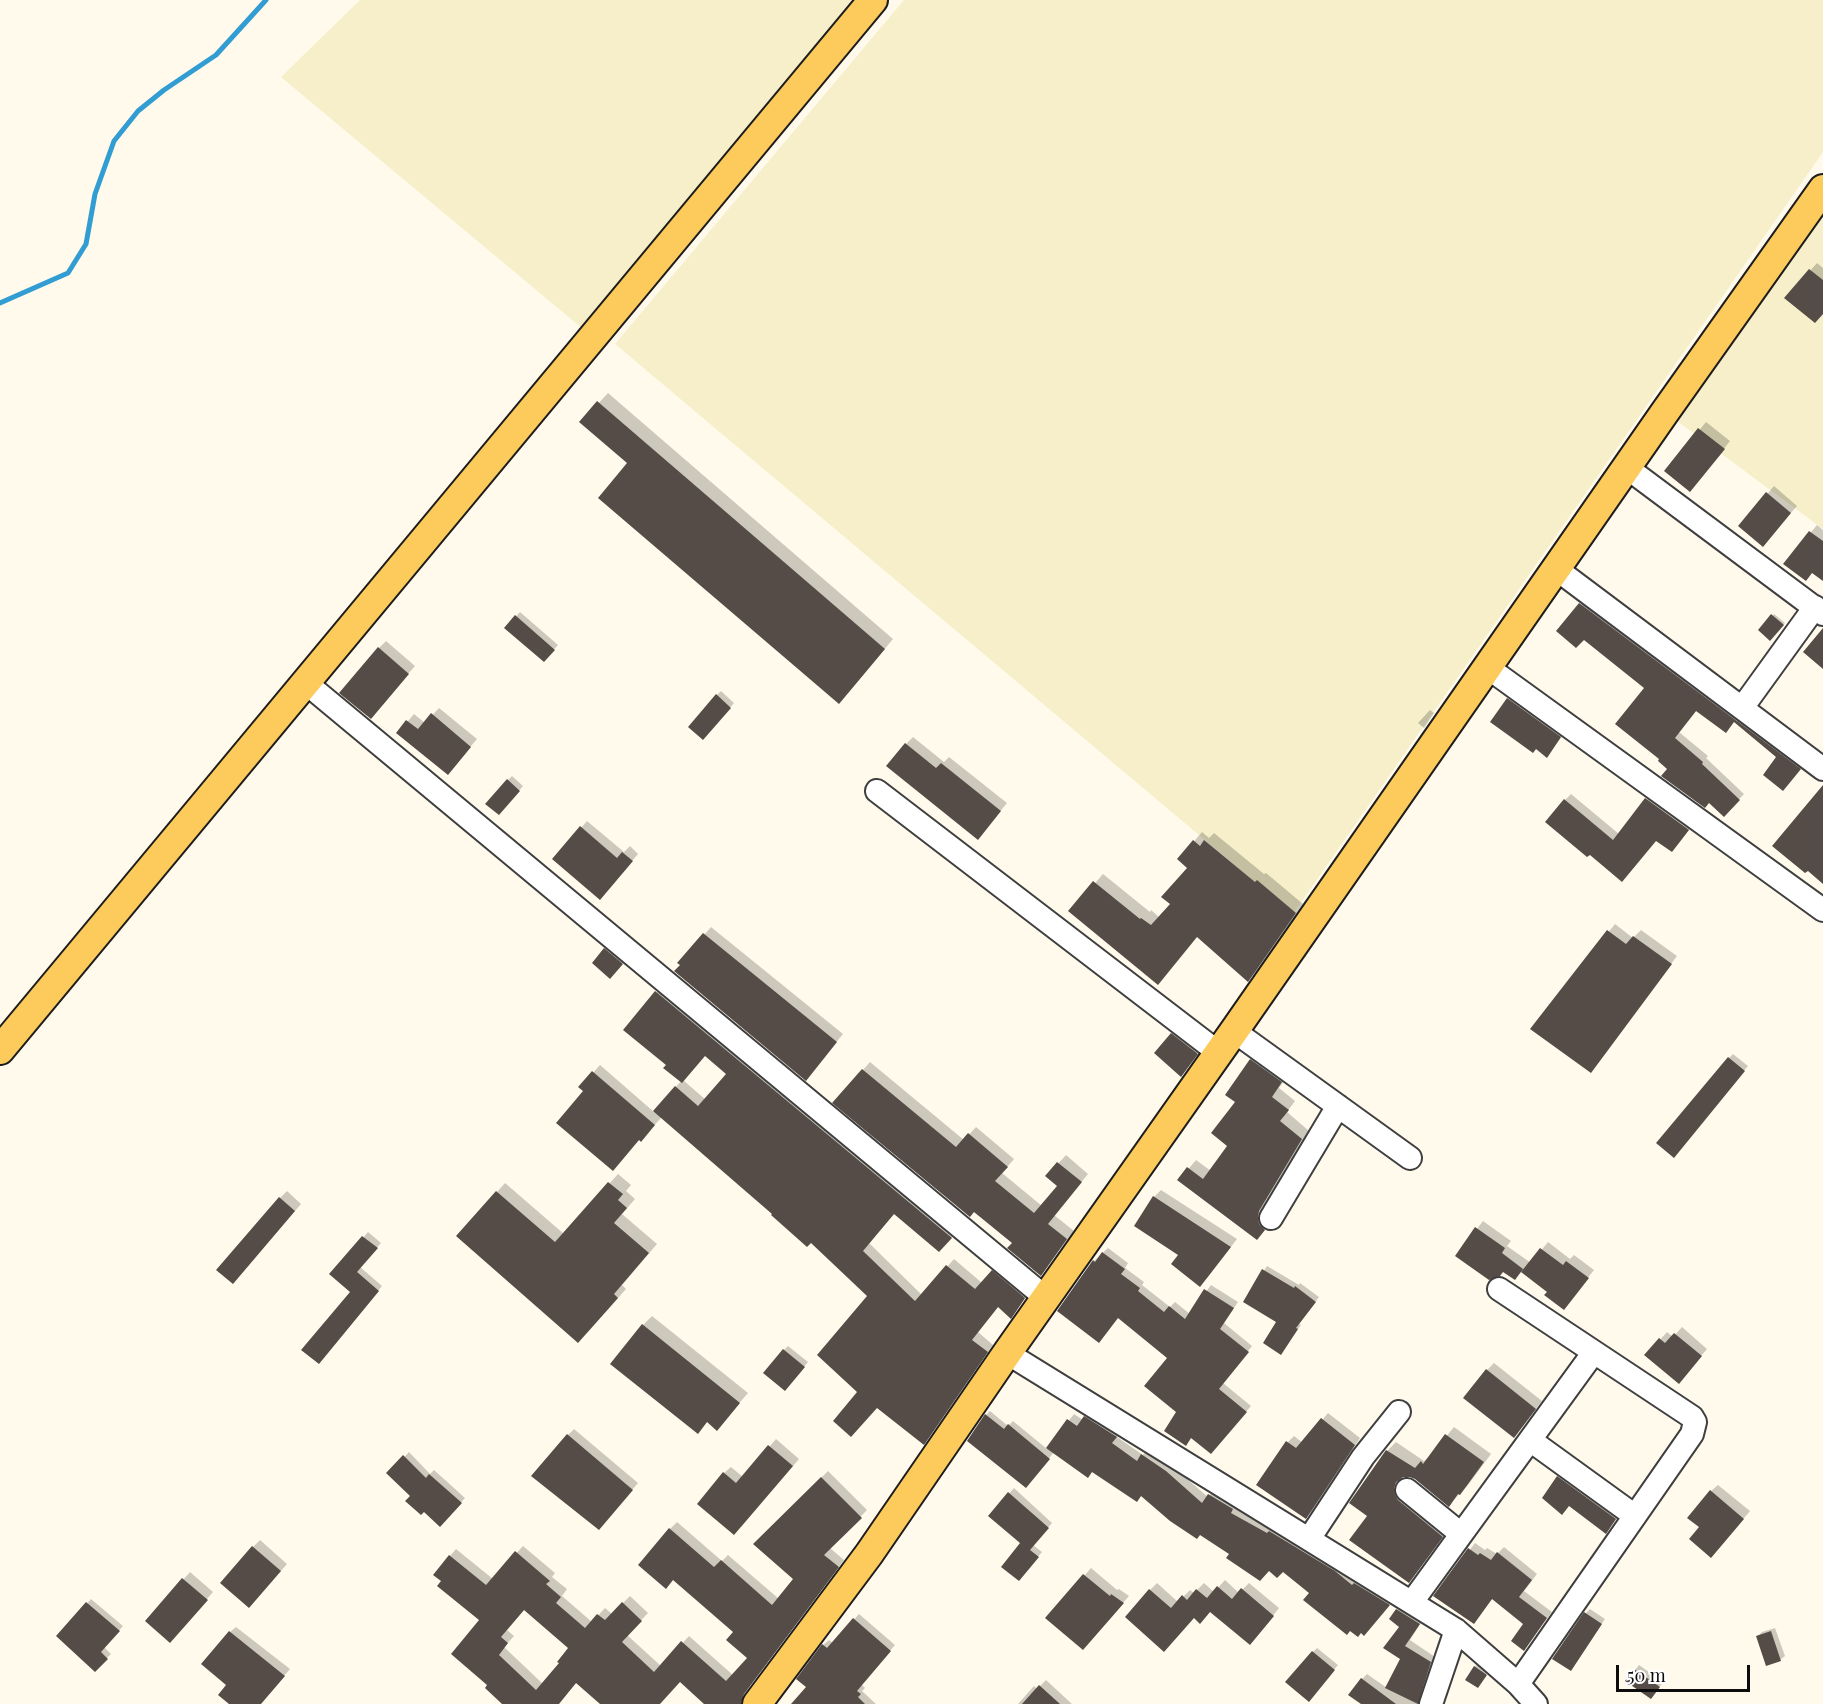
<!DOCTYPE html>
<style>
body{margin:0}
#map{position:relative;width:1823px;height:1704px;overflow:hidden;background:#fffaeb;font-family:"Playfair Display",serif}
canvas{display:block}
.scale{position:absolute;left:1616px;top:1665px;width:134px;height:27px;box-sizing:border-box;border:3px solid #0c0c0c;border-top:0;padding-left:8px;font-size:18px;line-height:21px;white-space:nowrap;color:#0c0c0c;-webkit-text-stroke:4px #fff;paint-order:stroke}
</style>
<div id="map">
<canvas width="1823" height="1704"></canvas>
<div class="scale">50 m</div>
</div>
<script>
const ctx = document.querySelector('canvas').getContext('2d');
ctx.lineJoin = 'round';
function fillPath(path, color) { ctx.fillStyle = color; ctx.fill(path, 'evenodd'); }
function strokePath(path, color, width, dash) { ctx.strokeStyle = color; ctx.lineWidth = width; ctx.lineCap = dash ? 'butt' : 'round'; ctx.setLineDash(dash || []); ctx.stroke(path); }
fillPath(new Path2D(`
 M360,0H856L583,329L281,77Z
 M904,0H1823V152L1293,914L615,344Z
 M1823,189V529L1665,412Z`), '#f6efca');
fillPath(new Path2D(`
 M1817,263L1823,268V313L1786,298Z
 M608,393L893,639L848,693L629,463L581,422Z
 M1706,422L1730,441L1697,483L1666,471Z
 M1774,486L1797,506L1769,538L1740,526Z
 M1817,525L1823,530V579L1791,556Z
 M1586,599L1805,763L1789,783L1778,757L1736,722L1740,717L1737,715L1728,727L1697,710L1679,732L1708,756L1706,758L1744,794L1724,815L1669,768L1646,688L1581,604Z
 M520,612L558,645L544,660L506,628Z
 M1774,614L1785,623L1770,639L1760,630Z
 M386,641L415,666L377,710L379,648Z
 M721,691L734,703L707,734L717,695Z
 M1515,693L1567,730L1547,756L1509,699Z
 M439,708L477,739L454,766L398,733L414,714L425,723Z
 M1430,710L1434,713L1424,728L1418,723Z
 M913,737L944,762L949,757L1007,803L984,831L906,744Z
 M512,776L523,786L503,809L508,780Z
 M1652,793L1694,823L1678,844L1657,839L1628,873L1565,800L1571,794L1619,834Z
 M587,821L624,852L630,846L638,854L606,892L581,828Z
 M1202,832L1209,838L1214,833L1264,874L1266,873L1303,904L1256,972L1248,980L1198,936L1071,911L1103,874L1150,912L1151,910L1160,918L1172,904L1189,868L1179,859Z
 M1615,924L1633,938L1641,930L1677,956L1597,1064L1532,1028Z
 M711,927L843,1034L812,1072L680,963Z
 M610,945L626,959L614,973L605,949Z
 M663,985L958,1230L946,1244L895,1213L869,1243L922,1295L954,1259L982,1283L999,1264L1031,1291L1011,1317L999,1306L978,1332L993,1345L930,1436L924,1443L859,1392L870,1296L811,1241L775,1214L662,1117L647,1133L580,1087L600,1065L654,1112L681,1081L668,1064L626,1029ZM705,1055L729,1074L706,1100L683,1080Z
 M1179,1027L1203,1046L1181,1075L1172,1034Z
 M1259,1052L1289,1074L1279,1088L1295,1101L1287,1112L1309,1131L1267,1202L1265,1208L1272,1221L1257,1238L1179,1180L1196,1160L1211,1171L1229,1145L1251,1060Z
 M1733,1054L1748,1066L1678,1151L1729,1058Z
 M870,1062L964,1140L976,1127L1014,1159L1002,1173L1042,1206L1059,1185L1047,1176L1066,1155L1088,1174L1054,1215L1074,1231L1041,1274L1014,1243L834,1103Z
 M618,1174L631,1185L626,1191L635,1199L622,1214L657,1244L622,1285L626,1289L587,1333L497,1192L505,1183L564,1234Z
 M1161,1190L1237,1239L1207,1278L1154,1197Z
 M287,1191L301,1204L240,1275L280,1198Z
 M1483,1221L1511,1241L1507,1246L1531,1263L1548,1242L1570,1259L1574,1255L1594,1270L1564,1308L1549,1291L1522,1271L1515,1278L1503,1270L1457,1255Z
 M368,1232L381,1243L360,1267L382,1286L323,1358L352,1292L331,1274Z
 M1108,1248L1128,1263L1125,1268L1144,1282L1142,1285L1170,1307L1175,1302L1190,1314L1211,1285L1238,1302L1224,1323L1252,1346L1223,1383L1251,1406L1216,1447L1192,1437L1186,1444L1178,1411L1169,1358L1094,1261Z
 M1267,1266L1299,1285L1300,1283L1319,1297L1299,1324L1301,1325L1281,1353L1278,1322L1245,1301Z
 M652,1316L748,1393L717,1429L708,1421L697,1432L643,1325Z
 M1682,1327L1707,1349L1685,1375L1646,1355L1667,1332L1673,1337Z
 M788,1346L808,1362L789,1385L784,1350Z
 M1494,1363L1542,1401L1514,1436L1487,1370Z
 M990,1411L1008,1426L1013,1421L1047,1449L1074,1414L1083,1420L1091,1411L1121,1430L1117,1437L1143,1455L1148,1449L1172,1466L1208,1497L1215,1489L1394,1599L1370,1628L1311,1593L1283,1570L1269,1569L1231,1554L1142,1495L1137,1501L1093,1470L1054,1452L1030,1482L986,1415Z
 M1328,1413L1360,1438L1312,1511L1306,1517L1288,1442L1294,1436L1303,1443Z
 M1454,1427L1491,1454L1468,1485L1449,1505L1416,1478L1403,1476L1402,1487L1450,1528L1409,1582L1369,1516L1351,1503L1387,1451L1396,1442L1424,1461L1431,1455Z
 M574,1429L638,1483L605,1522L568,1435Z
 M776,1439L799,1459L741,1527L724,1473L731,1467L743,1477Z
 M409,1452L430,1474L434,1470L465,1498L440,1525L389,1473Z
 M828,1471L867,1510L830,1548L844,1560L750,1686L747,1694L749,1704H707L680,1681L659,1704H603L577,1682L558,1704H504L489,1685L482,1620L450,1556L456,1549L493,1579L523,1546L555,1573L552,1577L567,1589L562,1596L592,1622L605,1608L612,1614L630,1596L648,1613L627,1635L661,1666L689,1636L734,1676L749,1658L735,1632L670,1529L677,1522L722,1561L728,1555L779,1599L795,1579L755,1544ZM525,1609L570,1648L561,1663L543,1684L504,1647L514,1636L507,1630Z
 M1564,1471L1621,1513L1606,1532L1558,1477Z
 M1718,1485L1750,1511L1718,1549L1701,1527L1711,1491Z
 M1014,1488L1052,1523L1033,1545L1042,1552L1023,1575L1022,1543L990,1515Z
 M260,1540L287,1564L256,1599L253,1547Z
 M1475,1543L1485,1550L1487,1548L1497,1554L1504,1547L1537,1574L1524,1591L1552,1612L1524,1649L1525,1624L1493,1598L1474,1622L1435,1595Z
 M1091,1568L1117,1590L1119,1589L1129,1596L1089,1642L1048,1617Z
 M190,1572L213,1592L177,1634L147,1621Z
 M1225,1580L1239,1593L1249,1583L1279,1608L1257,1636L1210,1610L1194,1616L1171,1643L1150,1590L1157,1583L1178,1602L1190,1590L1194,1593L1204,1583L1214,1592Z
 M91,1599L123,1626L104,1647L111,1654L95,1670L58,1636Z
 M1402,1604L1424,1618L1410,1640L1435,1657L1425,1704H1364L1362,1679L1367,1674L1387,1688L1402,1659L1401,1626L1397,1610Z
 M1590,1609L1605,1619L1571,1670L1586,1613Z
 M859,1614L895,1645L861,1684L865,1688L862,1691L876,1704H793L808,1687L823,1645L829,1640L833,1643Z
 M236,1627L290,1669L260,1704H231L228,1685L230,1632Z
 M1775,1628L1785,1656L1780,1660L1758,1636L1762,1632Z
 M1317,1648L1338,1665L1313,1695V1652Z
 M1476,1665L1487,1672L1479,1685L1475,1667Z
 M1639,1665L1663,1682L1655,1693L1627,1681Z
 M1046,1680L1072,1704H1018L1034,1686L1037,1689Z`), '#0003');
strokePath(new Path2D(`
 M0,303L68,273L86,244L95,194L114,141L138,111L164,90L216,55L266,0`), '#329dd2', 5);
fillPath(new Path2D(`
 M1809,269L1823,280V314L1815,323L1784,298Z
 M597,401L885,649L839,704L598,498L627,463L579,422Z
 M1698,428L1725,449L1690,492L1664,471Z
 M1766,492L1791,513L1763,547L1738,526Z
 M1809,531L1823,541V581L1812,573L1806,581L1783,564Z
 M1579,603L1801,769L1783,791L1763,775L1776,757L1734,722L1726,733L1696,711L1675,738L1703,762L1702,764L1740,800L1724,817L1709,803L1705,808L1661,776L1667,769L1658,761L1659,759L1615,724L1644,688L1584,640L1576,648L1556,631Z
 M1771,614L1784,625L1770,641L1758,630Z
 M515,615L555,650L544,662L504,628Z
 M1823,628V669L1803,652Z
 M378,647L409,674L371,719L339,693Z
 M716,694L731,708L703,740L688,727Z
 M1507,698L1561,737L1547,758L1536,749L1533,753L1490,722Z
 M431,713L471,747L448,775L396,733L406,720L418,729Z
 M905,743L936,768L941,763L1001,811L978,840L886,766Z
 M507,779L520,791L499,815L485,804Z
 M1823,785V884L1808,871L1805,873L1772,846Z
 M1645,798L1689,830L1672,852L1656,841L1622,882L1590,855L1587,857L1545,822L1564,799L1613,840Z
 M580,826L617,858L622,852L633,861L600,900L552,859Z
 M1193,840L1200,846L1204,840L1255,882L1257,880L1296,913L1248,982L1197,937L1158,985L1068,911L1093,881L1140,919L1141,918L1151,925L1170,904L1161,897L1187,868L1177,859Z
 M1607,930L1626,944L1633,936L1672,964L1591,1073L1530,1029Z
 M703,933L837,1042L806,1081L674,971L680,965L677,963Z
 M604,948L623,964L610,979L592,963Z
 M655,991L952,1238L939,1252L894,1214L863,1251L915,1301L946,1265L975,1289L992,1270L1025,1298L1011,1319L998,1307L972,1340L988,1352L924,1445L877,1408L851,1437L833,1421L857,1392L817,1355L867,1296L811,1243L807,1247L771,1215L772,1214L653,1111L675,1086L698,1106L726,1074L705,1056L682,1083L663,1068L666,1065L623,1030Z
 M1171,1033L1198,1054L1181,1077L1154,1053Z
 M1728,1057L1745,1071L1674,1158L1656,1143Z
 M1250,1059L1282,1082L1272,1097L1289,1110L1280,1121L1302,1139L1259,1211L1258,1217L1259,1224L1265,1230L1257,1240L1177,1180L1187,1167L1203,1179L1227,1146L1211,1133L1235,1102L1225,1095Z
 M862,1069L956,1147L968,1133L1008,1167L995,1181L1034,1213L1057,1186L1045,1176L1057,1162L1082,1182L1048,1224L1067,1239L1041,1276L1007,1248L1012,1243L974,1212L970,1217L832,1103Z
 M592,1071L655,1125L641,1142L639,1140L613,1171L556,1123L583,1091L578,1087Z
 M608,1182L623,1194L618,1200L627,1208L614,1223L649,1253L614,1294L618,1298L578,1343L456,1236L496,1191L555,1242Z
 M1153,1196L1231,1247L1200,1287L1171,1264L1178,1255L1134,1226Z
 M279,1197L295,1211L233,1284L216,1270Z
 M1475,1227L1505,1248L1502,1253L1523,1269L1515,1280L1503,1272L1500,1276L1489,1280L1455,1256Z
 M362,1236L378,1248L357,1272L379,1291L319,1364L301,1350L350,1292L329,1274Z
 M1540,1248L1563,1265L1566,1261L1589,1278L1564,1310L1544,1295L1547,1292L1521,1272Z
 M1102,1252L1125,1269L1121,1274L1140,1288L1138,1291L1164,1312L1169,1306L1185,1319L1204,1289L1234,1308L1220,1329L1249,1352L1219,1389L1247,1412L1211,1454L1191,1438L1186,1446L1164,1431L1176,1412L1144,1386L1167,1358L1118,1318L1099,1343L1057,1311L1093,1260L1095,1262Z
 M1262,1269L1294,1288L1295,1286L1316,1302L1296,1328L1298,1329L1281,1355L1263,1343L1276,1322L1243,1302Z
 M642,1324L740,1403L717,1431L707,1422L698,1434L610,1364Z
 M1674,1333L1702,1356L1679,1384L1644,1355L1659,1338L1665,1343Z
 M783,1349L805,1367L785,1391L763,1373Z
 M1486,1369L1536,1409L1514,1438L1463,1398Z
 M985,1414L1004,1429L1008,1424L1050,1459L1026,1488L967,1441Z
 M1084,1416L1117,1437L1112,1443L1137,1461L1141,1454L1166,1471L1202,1503L1208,1494L1233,1509L1231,1513L1267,1533L1269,1531L1335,1571L1352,1585L1354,1583L1390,1605L1364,1636L1361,1633L1358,1637L1350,1631L1347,1635L1303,1600L1309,1593L1283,1572L1277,1578L1269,1571L1260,1581L1226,1558L1229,1554L1200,1535L1197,1539L1170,1521L1141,1496L1137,1502L1092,1472L1088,1478L1046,1448L1067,1419L1077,1426Z
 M1321,1418L1355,1445L1306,1519L1256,1485L1286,1441L1296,1448Z
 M567,1434L633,1490L599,1530L531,1476Z
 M1445,1434L1484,1462L1460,1495L1458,1494L1449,1507L1415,1479L1410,1477H1403L1396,1482L1394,1488L1395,1495L1398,1500L1443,1537L1409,1583L1349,1540L1367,1516L1349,1503L1386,1450L1415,1468L1421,1461L1423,1464Z
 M768,1445L793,1466L734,1535L697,1504L723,1472L736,1483Z
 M403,1455L426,1478L429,1474L462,1503L440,1527L424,1512L421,1515L405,1501L410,1496L386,1473Z
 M1557,1476L1616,1519L1606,1534L1569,1506L1562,1515L1542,1498Z
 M821,1477L862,1518L824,1555L839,1567L744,1694L741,1704H704L680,1682L660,1704H600L576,1683L559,1704H502L485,1688L487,1685L451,1654L479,1620L437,1586L441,1581L433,1575L449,1555L486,1585L515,1551L550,1581L546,1584L561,1597L556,1603L585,1628L597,1614L605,1620L622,1602L642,1621L622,1642L654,1672L681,1641L726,1681L747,1658L726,1640L733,1632L673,1580L666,1589L638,1565L669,1528L714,1567L721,1560L772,1605L793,1579L753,1544ZM524,1610L568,1648L557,1662L559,1663L536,1690L499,1655L508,1643L501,1637Z
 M1710,1490L1744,1519L1711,1558L1689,1539L1699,1527L1687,1518Z
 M1008,1492L1049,1528L1030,1550L1039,1557L1019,1581L1001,1567L1020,1543L988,1516Z
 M252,1546L281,1571L249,1608L220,1583Z
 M1468,1548L1478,1555L1480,1553L1491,1560L1497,1552L1532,1580L1519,1597L1547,1618L1524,1651L1511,1641L1523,1624L1492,1599L1474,1624L1433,1596Z
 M1083,1574L1110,1596L1111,1594L1124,1603L1083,1650L1045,1618Z
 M182,1578L208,1600L170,1643L145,1621Z
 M1217,1586L1232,1599L1241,1588L1274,1616L1250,1645L1210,1612L1200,1624L1194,1618L1164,1652L1125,1617L1149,1589L1171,1608L1182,1595L1187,1600L1196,1589L1207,1598Z
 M86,1602L120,1631L101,1652L108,1659L95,1672L56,1636Z
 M1396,1609L1420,1624L1405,1646L1431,1662L1418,1704L1385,1688L1400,1659L1383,1648L1399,1627L1389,1619Z
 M1584,1612L1602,1624L1571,1671L1552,1659Z
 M853,1618L891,1651L857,1691L861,1694L858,1697L865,1704H791L806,1687L796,1679L822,1644L827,1648Z
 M229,1631L285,1676L261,1704H229L218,1695L226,1685L201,1664Z
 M1771,1631L1781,1661L1766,1666L1756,1636Z
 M1312,1651L1335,1670L1309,1702L1285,1682Z
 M1474,1666L1487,1675L1478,1688L1465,1680Z
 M1634,1669L1660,1687L1651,1699L1625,1681Z
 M1361,1678L1396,1704H1361L1348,1695Z
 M1039,1685L1060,1704H1022Z`), '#554c48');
const minor = new Path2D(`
 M1626,467L1823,614
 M1555,568L1823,769
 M1487,667L1823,910
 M306,683L1046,1298
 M1742,708L1815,607
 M877,791L1219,1053
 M1234,1031L1410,1158
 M1271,1218L1338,1106
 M1499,1289L1692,1417L1695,1422L1692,1434L1518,1684
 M1007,1353L1456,1630L1518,1684L1536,1704
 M1530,1440L1635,1516
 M1407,1490L1461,1534
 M1309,1539L1363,1457L1399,1412
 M1412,1602L1594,1352
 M1431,1704L1456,1630`);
const major = new Path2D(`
 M0,1050L873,0
 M757,1704L869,1554L1007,1353L1234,1031L1665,412L1823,189`);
strokePath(minor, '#3f3f3f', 26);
strokePath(major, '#1d1d1d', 32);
strokePath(minor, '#fff', 22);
strokePath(major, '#fdcb5c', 28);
</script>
